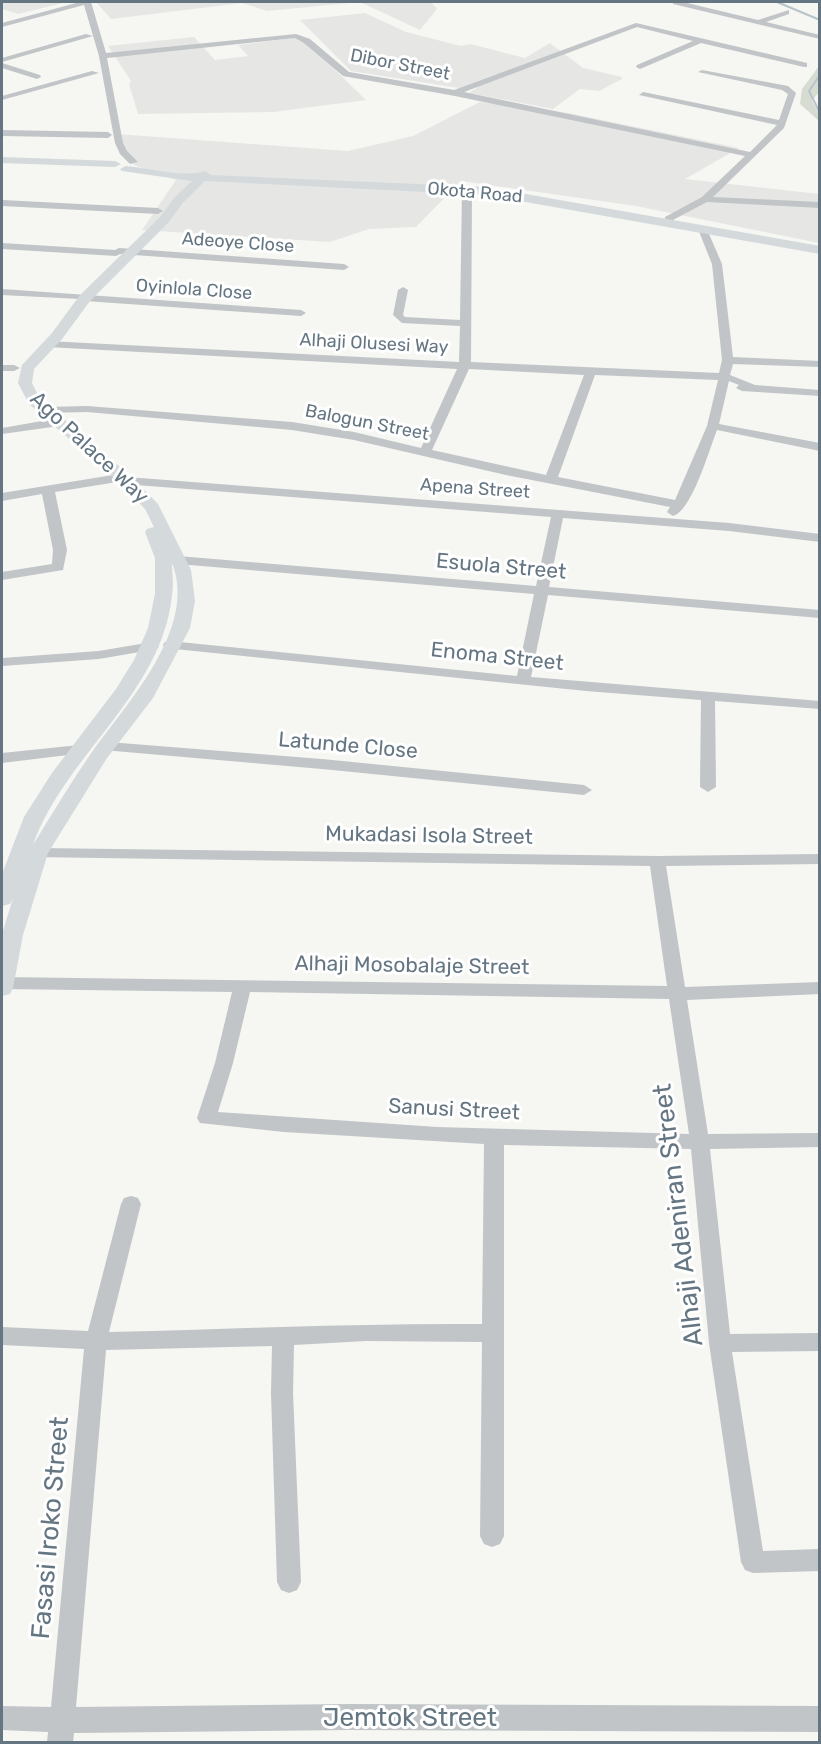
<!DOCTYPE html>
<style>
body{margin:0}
#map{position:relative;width:821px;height:1744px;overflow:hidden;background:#f6f6f2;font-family:Rubik,sans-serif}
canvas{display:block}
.frame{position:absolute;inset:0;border:3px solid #657683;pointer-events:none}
</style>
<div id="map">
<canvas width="821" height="1744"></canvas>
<div class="frame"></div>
</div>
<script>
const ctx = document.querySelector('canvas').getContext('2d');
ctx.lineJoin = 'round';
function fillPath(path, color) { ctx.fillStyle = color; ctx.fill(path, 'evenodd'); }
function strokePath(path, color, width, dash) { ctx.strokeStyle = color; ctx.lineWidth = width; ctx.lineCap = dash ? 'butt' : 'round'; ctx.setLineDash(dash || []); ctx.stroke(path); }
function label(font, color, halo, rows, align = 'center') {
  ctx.font = font + ' Rubik,sans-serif'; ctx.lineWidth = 6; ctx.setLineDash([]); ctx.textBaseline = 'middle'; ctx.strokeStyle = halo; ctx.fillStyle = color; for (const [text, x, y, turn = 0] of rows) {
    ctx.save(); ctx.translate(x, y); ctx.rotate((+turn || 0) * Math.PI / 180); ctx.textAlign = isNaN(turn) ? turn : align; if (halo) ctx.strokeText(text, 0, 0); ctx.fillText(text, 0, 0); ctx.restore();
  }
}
fillPath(new Path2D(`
 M7,2H67L18,14L2,9V3Z
 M96,2H431L437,9L420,30L360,2L267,11L242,3L111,19Z
 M365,13L406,32L461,46L470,44L525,58L550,43L583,68L622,77V79L599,91L580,89L553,109L469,93L497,74L459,88L351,71L300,20Z
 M194,37L215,60L248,56L238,45L301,37L366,100L273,112L138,114L129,84L131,81L108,46Z
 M480,102L568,113L739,148L685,179L819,194V243L636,206L461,181L416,227L369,229L330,242L142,230L176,180L134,165L116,134L348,151L413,136Z`), '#e6e7e5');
fillPath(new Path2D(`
 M819,66V92L812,101L819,113V121L800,104L802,89Z`), '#d7dcd3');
strokePath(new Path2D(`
 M777,2L820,20
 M820,75L809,91L820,113`), '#b8c4c8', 2);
fillPath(new Path2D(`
 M80,2H91L106,53L296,34L310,39L349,72L454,90L636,23L807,63V67H804L701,43L640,69L636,67L637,65L693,41L637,27L464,92L750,152L777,125L639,95L643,92L779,120L788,94L782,90L698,72L702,70L788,86L796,93L784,128L713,197L820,202V208L707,202L671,221H665V217L702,197L745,156L455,96L343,76L304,43L295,38L107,58L123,143L127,151L138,162L130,164L120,154L115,143L99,56L84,5L2,27V23Z
 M673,2H683L758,20L789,10V14L766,22L820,35V39L673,4Z
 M86,34L93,36L2,62V58Z
 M2,63L40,75L41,77L37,79L2,68Z
 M92,71L99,73L2,100V96Z
 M2,130L108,132L112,135L108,138L2,136Z
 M467,187L472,190L471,362L719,373L722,360L712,264L698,229L706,227L722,264L733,357L820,361V367L733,364L730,375L755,385L820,390V396L742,391L736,388L739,385L729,381L719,424L820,443V451L717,430C709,450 692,511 673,516L667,512L670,507L506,475L354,440L292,430L87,412L44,413L38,410L44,407L87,406L292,422L354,432L421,448L457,369L47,347L42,344L47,341L459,362L460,326L402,323L393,315L398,290L403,287L408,290L403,315L405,317L460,320L462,190ZM469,369L584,375L546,475L432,450ZM595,375L718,380L707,426L675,500L558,477Z
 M2,200L158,208L163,211L158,214L2,206Z
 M2,243L115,250L119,248L344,264L349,267L344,270L120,254L116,256L2,249Z
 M2,289L301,310L306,313L301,316L85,301L80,299L2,295Z
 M2,365H14L20,368L14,371H2Z
 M48,420L54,424L52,427L2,434V428Z
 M113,475L117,476L119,479L117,482L55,492L67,550L63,570L2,580V572L52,564L53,550L42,494L2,501V493Z
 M127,477L729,523L820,534V542L729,531L563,518L549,587L820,610V618L548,595L531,677L820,701V709L715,701L716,787L708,792L700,787L701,700L586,691L165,648L163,645L165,642L170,641L517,676L534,594L178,564L171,560L178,556L536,586L551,517L123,484L121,481Z
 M152,642L159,646L157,649L99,659L2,666V658L99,651Z
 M108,742L322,759L584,785L592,790L584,795L322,769L103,750L100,747Z
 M79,745L87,750L84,753L2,763V753Z
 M38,848L657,856L820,854V864L666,866L685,987L820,982V994L687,1000L708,1134L820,1133V1147L710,1149L730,1334L820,1333V1351L732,1352L763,1551L820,1549V1571L753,1573L745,1570L741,1562L709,1343L691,1149L504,1145V1536L500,1544L492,1547L484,1544L480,1536L482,1342L366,1341L294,1345L293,1393L301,1582L297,1590L289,1593L281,1590L277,1582L271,1393L272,1346L106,1350L76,1707L349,1704L820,1706V1732L349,1730L74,1733L73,1742H47L48,1732L2,1730V1706L51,1707L84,1349L2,1345V1327L88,1331L121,1204L124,1198L131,1196L138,1198L141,1204L109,1332C234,1329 358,1323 482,1324L484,1144L284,1132L200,1123L197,1118L215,1063L232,992L3,989L2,977L667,986L650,866L32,857L30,853L32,849ZM250,992L669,999L689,1134L437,1127L218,1112L233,1063Z`), '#c1c5c8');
fillPath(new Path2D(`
 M2,157L115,161L121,164L115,167L2,163Z
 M126,166C148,168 185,178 205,171L211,175L486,187L820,246V254L486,195L205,181L182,204L168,223L90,301L62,339L34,369L32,383L40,399L133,478L158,504L191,570L195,601L190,628L153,698L107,758L48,853L23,935L13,988L10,994L2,996V934L13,898L10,904L2,906V874L24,817L52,773L116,689L134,660L148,628L155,594V558L145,532L147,529L154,527L145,509L121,484L29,404L18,383L22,365L52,333L80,295L160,217L174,198L192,181L122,171L120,169ZM172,563C198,628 127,703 92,752C71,782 52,814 33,845C65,755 162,694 172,595C174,584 172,573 172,563Z`), '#d4d9dc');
label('18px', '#657683', '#fff', [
 ["Dibor Street",400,65,11],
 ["Okota Road",475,193,5],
 ["Adeoye Close",238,243,4],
 ["Oyinlola Close",194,290,4],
 ["Alhaji Olusesi Way",374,344,3],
 ["Balogun Street",367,423,11],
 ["Apena Street",475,489,4]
]);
label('21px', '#657683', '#fff', [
 ["Ago Palace Way",89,448,43],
 ["Esuola Street",501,567,5],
 ["Enoma Street",497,657,6],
 ["Latunde Close",348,746,5],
 ["Mukadasi Isola Street",429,836,1],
 ["Alhaji Mosobalaje Street",412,966,1],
 ["Sanusi Street",454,1110,3]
]);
label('26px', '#657683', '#fff', [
 ["Alhaji Adeniran Street",679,1215,-97],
 ["Fasasi Iroko Street",51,1528,-85],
 ["Jemtok Street",410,1718]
]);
</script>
